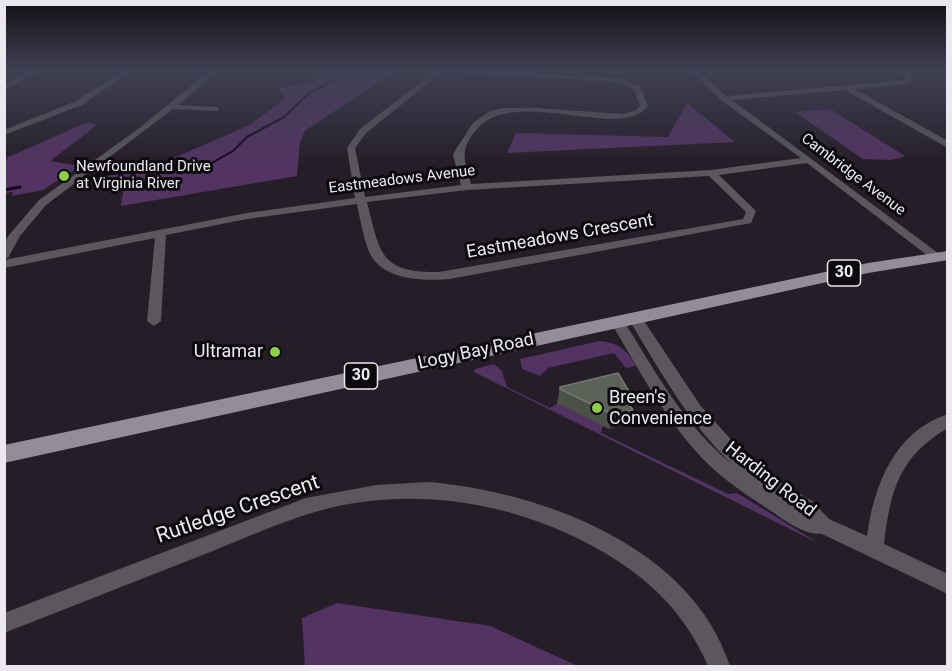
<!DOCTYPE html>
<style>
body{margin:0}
#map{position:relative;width:952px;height:671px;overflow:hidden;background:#251e29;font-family:Roboto,sans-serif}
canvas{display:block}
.frame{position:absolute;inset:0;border:6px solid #ece8ef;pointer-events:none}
</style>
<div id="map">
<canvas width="952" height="671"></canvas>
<div class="frame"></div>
</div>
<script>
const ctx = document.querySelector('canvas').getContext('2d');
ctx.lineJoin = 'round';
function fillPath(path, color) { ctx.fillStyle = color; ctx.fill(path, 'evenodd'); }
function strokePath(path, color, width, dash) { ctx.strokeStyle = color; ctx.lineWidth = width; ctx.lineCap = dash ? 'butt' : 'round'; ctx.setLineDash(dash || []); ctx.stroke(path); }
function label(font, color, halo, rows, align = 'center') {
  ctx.font = font + ' Roboto,sans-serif'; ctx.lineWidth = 6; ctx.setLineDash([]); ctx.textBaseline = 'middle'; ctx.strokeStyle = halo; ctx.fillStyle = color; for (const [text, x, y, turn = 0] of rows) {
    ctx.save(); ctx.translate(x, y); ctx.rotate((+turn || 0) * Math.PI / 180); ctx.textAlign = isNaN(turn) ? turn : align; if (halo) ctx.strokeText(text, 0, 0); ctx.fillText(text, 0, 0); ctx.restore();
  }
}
fillPath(new Path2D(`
 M323,72H393L305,131L300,142L297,176L121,206L125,178L71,187L104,166L157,165L250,125L285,98L279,89L313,81Z
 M687,103L735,142L507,153L516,133L668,137Z
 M830,109L905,156L891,160L863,159L795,112Z
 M88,122L97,125L50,161L80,166L43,190L12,196L13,192L5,193V161L8,159L6,158Z
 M600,341C619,343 627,350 636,366L626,368L614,353L548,368L540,376L522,369L520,359Z
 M494,364L502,371L507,387L550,408L558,403L603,426L601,433L728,494L737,493L820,544L474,372L475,369Z
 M337,603L490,626L578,666H305L302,618Z`), '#523361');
strokePath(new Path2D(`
 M177,168L208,165L233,151L247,137L284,117L309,93L350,72`), '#160120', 2);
strokePath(new Path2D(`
 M96,175L194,166
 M4,190L20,187`), '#160120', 3);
fillPath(new Path2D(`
 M29,72H39L4,90V85Z
 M121,72H130L82,105L4,135V130L76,101Z
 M208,72H216L179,105L215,107H218V111L173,109L46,205L20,236L8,258H4V243L9,235L39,200L138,129Z
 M434,72H442L366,133L355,148L365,197L461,185L453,155L456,149L473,123L490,111L504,108H536L623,114L636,110L640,106L634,89L618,82L454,72H510L619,78L640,86L648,106C621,142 515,85 477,129C459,150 464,159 471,184L711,170L801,158L721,100L693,72H701L726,96L904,80L905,75L902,72H912L910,84L855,89L948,141V148L845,90L732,100L942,256L936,260L932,259L807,163L719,175L756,211L751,223L450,279C423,281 379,281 368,249C363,235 360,219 357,204L247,219L166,235L161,321L154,326L147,321L155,238L4,268V260L247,213L355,198L347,148L360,129ZM709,176L746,212L743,219L439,272C379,273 380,252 367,202L467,190Z
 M635,313L640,315L700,405L743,453L779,481L812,501L829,519L867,536C874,485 894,432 948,414V428C899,456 890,492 884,544L948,574V594L822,534C801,534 785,520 768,509C748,496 727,482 709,465C668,425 639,370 610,321L612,318H622C654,369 684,426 733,465C689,424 659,369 628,318Z
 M429,482C543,492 692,547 730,666H708C682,606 641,571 583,541C499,498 396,485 305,515C268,527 231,544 195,558C131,583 68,608 4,633V613L306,498L376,485Z`), '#5b575d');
fillPath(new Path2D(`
 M948,251V260L868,273L4,463V445L868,263Z`), '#948c98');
fillPath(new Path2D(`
 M560,387L631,408L628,424L609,429L557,403Z`), '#4b5146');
fillPath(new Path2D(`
 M634,400L630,411L633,410L628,424L609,429L614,415L627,402Z`), '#353633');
const building = new Path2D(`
 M618,373L634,400L627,402L633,410L614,415L560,389V387Z`);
fillPath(building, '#5c6258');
strokePath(building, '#737770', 1.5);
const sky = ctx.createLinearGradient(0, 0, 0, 166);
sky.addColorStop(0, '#141017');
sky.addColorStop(0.43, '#404154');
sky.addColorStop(1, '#40415400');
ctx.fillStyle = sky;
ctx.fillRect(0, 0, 952, 166);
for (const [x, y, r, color] of [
 [64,176,6,"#8ece43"],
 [275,352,6,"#8ece43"],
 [597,408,6,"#8ece43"]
]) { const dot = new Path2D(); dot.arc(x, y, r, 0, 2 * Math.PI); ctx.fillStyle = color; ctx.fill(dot); strokePath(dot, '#0d0a0e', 2); }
label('15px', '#ece8ef', '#0d0a0e', [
 ["Newfoundland Drive",76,167],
 ["at Virginia River",76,184]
], 'left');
label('15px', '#ece8ef', '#0d0a0e', [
 ["Cambridge Avenue",853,175,37],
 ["Eastmeadows Avenue",402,180,-7]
]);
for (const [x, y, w] of [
 [844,273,33],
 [361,376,33]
]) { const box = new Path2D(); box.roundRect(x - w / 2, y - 13, w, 26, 4.5); ctx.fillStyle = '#0d0a0e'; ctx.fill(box); strokePath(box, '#ece8ef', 1.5); }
label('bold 16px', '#ece8ef', null, [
 ["30",844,273],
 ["30",361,376]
]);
label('18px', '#ece8ef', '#0d0a0e', [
 ["Eastmeadows Crescent",560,237,-10],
 ["Logy Bay Road",476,352,-12],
 ["Harding Road",770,480,38]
]);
label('18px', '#ece8ef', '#0d0a0e', [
 ["Ultramar",263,352],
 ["Breen's",609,398,"left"],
 ["Convenience",609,419,"left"]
], 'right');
label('21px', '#ece8ef', '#0d0a0e', [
 ["Rutledge Crescent",238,510,-19]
]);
</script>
